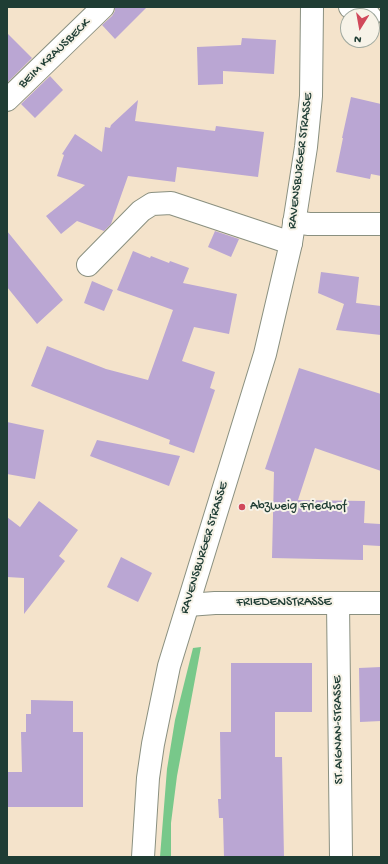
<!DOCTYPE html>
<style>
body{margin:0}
#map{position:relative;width:388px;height:864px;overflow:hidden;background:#f4e3cb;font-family:"Gochi Hand",sans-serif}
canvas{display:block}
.frame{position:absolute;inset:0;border:8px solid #1f3d34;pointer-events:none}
.north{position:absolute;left:340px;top:8px;width:40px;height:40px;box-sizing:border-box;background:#f7f3e8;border:1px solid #a1aaa0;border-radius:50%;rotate:191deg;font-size:11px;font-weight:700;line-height:16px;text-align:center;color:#1f3d34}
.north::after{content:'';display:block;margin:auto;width:14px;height:18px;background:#d1495b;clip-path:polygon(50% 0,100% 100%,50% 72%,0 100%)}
</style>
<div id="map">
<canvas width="388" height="864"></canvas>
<div class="frame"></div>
<div class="north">N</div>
</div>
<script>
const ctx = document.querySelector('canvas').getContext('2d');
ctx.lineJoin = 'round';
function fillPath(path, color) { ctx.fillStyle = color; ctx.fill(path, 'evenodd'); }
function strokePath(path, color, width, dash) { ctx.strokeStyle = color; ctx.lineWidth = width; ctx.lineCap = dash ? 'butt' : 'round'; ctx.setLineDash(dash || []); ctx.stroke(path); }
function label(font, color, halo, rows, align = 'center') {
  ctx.font = font + ' "Gochi Hand",sans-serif'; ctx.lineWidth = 4; ctx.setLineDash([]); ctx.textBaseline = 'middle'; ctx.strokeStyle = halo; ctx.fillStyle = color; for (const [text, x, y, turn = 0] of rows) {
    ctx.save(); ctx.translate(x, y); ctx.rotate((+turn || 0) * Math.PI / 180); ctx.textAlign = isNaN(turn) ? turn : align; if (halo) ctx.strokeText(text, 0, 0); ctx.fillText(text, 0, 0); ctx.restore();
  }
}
fillPath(new Path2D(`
 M201,647L177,776L171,823V857H160L167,769L175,720L193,648Z`), '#78c88a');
fillPath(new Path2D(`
 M115,7H147L115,39L102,25L112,16L115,11Z
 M7,33L32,58L7,83Z
 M242,38L276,40L274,74L223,71V84L198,85L197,47L241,45Z
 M50,76L63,90L35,118L21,104Z
 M351,97L381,104V176L371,174L370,179L336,172L343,138H342Z
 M138,100L135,121L215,131L216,126L264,132L258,177L177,167L175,182L128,176L111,224L104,231L77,221L61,234L46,216L85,185L57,176L64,155L62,154L75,134L102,152L105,127L110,128L111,125Z
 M7,231L63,300L37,324L7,287Z
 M215,231L239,239L231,257L208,247Z
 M133,251L150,258L151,256L169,263L170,261L189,268L183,283L237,294L229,334L194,327L182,361L215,372L210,388L215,390L194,453L169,444L170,440L31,386L47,346L106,369L148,380L173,310L117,290Z
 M321,272L359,277L356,303L381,306V335L336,330L344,304L318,293Z
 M92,281L113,290L104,311L84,303Z
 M299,368L381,394V471L315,448L298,500L365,501L364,523L380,524V546L363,545V560L272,558L274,472L265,469Z
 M7,422L44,430L35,479L7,474Z
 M97,440L180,456L169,486L90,456Z
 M39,501L78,530L59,556L65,561L24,614V578L7,577V517L20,527Z
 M121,557L152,573L138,602L107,587Z
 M231,663H312V712H275V757H282L284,857H224L223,818H219L218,799H221L220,732H231Z
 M381,667V721L360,722L359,668Z
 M31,700L73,701V732H83V807H8L7,772H22L21,732H26V714H31Z`), '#baa6d3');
const minor = new Path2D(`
 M350,7L370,16
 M7,100L103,7
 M294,222L309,224H381
 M88,265L141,211L152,204L171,203L291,243
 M338,603L341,857
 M188,605L215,603H381`);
const major = new Path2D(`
 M143,857L148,778L153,744L169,666L265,354L291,243L306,147L311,96L312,7`);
strokePath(minor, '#8a9080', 24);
strokePath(major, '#8a9080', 24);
strokePath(minor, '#fff', 22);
strokePath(major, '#fff', 22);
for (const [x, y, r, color] of [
 [242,507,4,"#d1495b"]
]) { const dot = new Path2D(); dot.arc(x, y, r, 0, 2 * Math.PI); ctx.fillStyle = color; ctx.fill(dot); strokePath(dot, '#f7f3e8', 1.5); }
label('13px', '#1f3d34', '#f7f3e8', [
 ["BEIM KRAUSBECK",55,54,-44],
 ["RAVENSBURGER STRASSE",301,161,-83],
 ["RAVENSBURGER STRASSE",205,548,-73],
 ["FRIEDENSTRASSE",284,603],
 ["ST.AIGNAN-STRASSE",339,730,-91]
]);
label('13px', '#1f3d34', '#f7f3e8', [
 ["Abzweig Friedhof",250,507]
], 'left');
</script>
